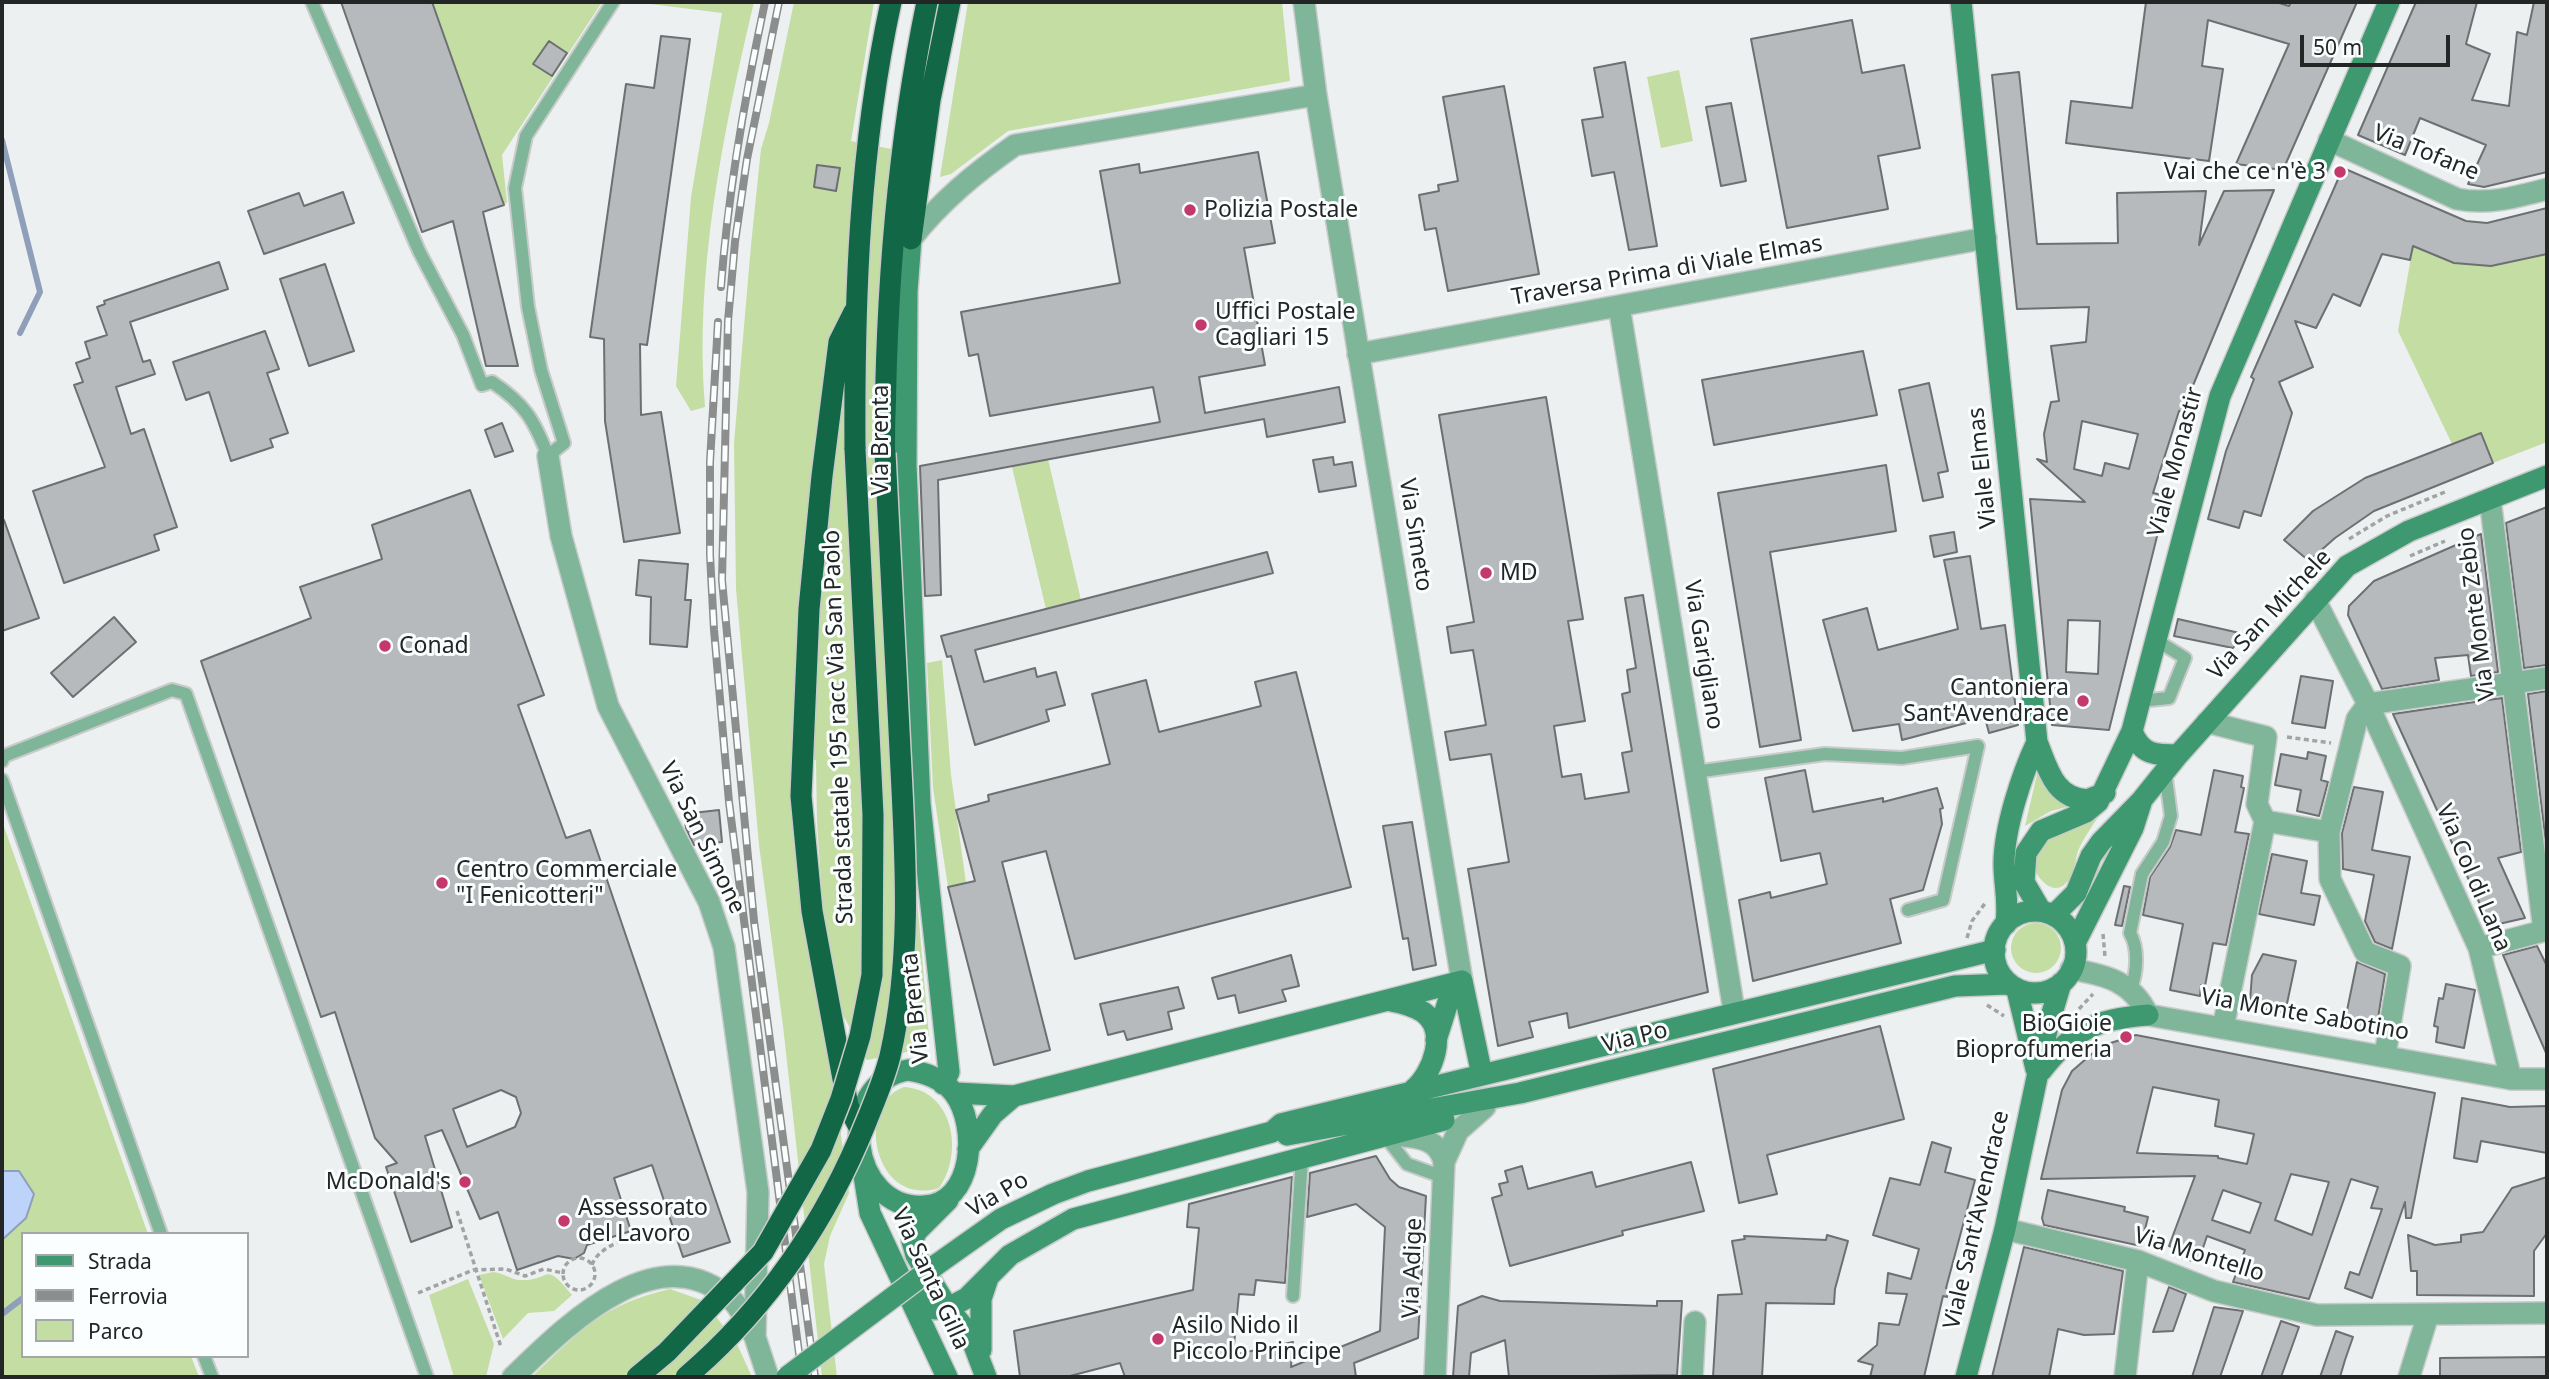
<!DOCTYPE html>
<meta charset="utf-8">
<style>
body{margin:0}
#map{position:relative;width:2549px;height:1379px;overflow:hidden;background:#edf0f0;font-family:"Noto Sans",sans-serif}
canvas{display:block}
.frame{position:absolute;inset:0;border:4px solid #242525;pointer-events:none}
.legend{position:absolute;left:21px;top:1232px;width:228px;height:126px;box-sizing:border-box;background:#fafefe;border:2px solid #a4a7a7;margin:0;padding:9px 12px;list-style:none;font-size:21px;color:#242525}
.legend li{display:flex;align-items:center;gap:14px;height:35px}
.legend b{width:35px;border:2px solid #a4a7a7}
.scale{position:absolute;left:2300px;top:35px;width:150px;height:32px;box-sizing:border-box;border:4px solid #242525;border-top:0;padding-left:9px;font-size:21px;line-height:24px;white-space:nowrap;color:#242525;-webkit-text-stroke:5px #fafefe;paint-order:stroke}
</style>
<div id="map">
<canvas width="2549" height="1379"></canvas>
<div class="frame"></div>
<ul class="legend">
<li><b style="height:9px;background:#3e9970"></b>Strada</li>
<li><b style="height:9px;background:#8c8e8e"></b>Ferrovia</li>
<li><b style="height:19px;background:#c3dda3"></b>Parco</li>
</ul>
<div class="scale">50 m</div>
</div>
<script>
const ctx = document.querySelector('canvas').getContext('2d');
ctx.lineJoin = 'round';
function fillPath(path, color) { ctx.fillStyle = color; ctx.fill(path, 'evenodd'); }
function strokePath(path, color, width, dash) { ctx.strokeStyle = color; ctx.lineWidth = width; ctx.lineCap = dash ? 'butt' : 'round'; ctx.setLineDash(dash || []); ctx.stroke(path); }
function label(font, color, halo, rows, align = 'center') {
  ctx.font = font + ' "Noto Sans",sans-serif'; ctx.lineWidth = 6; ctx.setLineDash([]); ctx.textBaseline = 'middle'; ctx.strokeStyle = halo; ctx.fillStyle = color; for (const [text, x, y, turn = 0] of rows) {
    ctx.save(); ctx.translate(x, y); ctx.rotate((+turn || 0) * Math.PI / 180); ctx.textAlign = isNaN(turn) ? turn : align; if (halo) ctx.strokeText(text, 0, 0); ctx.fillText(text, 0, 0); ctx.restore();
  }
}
fillPath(new Path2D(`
 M432,2H602L502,155L507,202L504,205Z
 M635,2H754C723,132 694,273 705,407L691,411L676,386L691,197L722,13Z
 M794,2H874L851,141L911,153L891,358L912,840L929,1037L922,1049L867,1060L841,1011L825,938L817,823L816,760H794L792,827L810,956L828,1042L849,1193L830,1236L824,1264L837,1377H822L783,1026L759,845L736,589L734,443L751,245L761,149L769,123Z
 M968,2H1282L1290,81L1008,131L951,174L940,177Z
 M1679,70L1693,141L1661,148L1647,77Z
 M2413,246C2473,271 2485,268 2547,253V442L2493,463L2480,433L2452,444L2398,331Z
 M1048,459L1081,600L1046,609L1012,467Z
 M942,660L951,775L966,883L948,887L933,788L927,663Z
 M2038,770L2043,785L2070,806L2051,811L2025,826Z
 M2098,817C2091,828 2083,839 2078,851C2075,859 2075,871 2070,878C2056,900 2039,881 2033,866L2043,842Z
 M2,821L148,1234H23V1356H191L199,1377H2V1240L26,1218L19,1171H2Z
 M2011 948a25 25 0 1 1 50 0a25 25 0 1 1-50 0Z
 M904,1087C954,1090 964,1154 939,1188C874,1208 854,1105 904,1087Z
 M493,1272C503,1273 510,1279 519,1280C552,1282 542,1258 572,1295L554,1311L528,1313L503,1339L479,1275Z
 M468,1279L494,1344L486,1377H454L429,1295Z
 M670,1289L704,1301L737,1344L752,1377H532C579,1331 604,1304 670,1289Z`), '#c3dda3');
const water = new Path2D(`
 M19,1171L34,1194L26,1218L2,1240V1171Z`);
fillPath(water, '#bdd3fa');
strokePath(water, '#8f9fba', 2);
strokePath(new Path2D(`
 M2,140L40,292L20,333
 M2,1314L23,1298`), '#8f9fba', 6);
const building = new Path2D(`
 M341,2H432L504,205L483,212L518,366H486L453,221L422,232Z
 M2146,2H2276L2289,6L2291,2H2357L2283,170L2236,164L2289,44L2208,20L2202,66L2223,69L2209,161L2066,143L2071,101L2132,108Z
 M2416,2H2477L2466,44L2490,54L2472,100L2509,106L2517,32L2527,35L2534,2H2547V172L2484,187L2468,184L2486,145L2420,118L2405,155L2358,135Z
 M1852,20L1862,73L1904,65L1920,148L1878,156L1888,209L1787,228L1751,39Z
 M661,36L690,39L647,345L640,344L641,415L661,412L680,533L624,542L605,421L604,339L590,337L626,84L654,88Z
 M549,41L567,53L552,76L533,64Z
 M1625,62L1657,246L1629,250L1614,172L1592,176L1582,120L1603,117L1594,68Z
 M2019,72L2037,244L2118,243L2117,193L2206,191L2199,245L2224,191L2274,190L2182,412L2179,411L2153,493L2167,496L2109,730L2052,725L2030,499L2085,502L2037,459L2047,462L2044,434L2051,402L2059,401L2051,346L2086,342L2089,307L2017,309L1992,75ZM2082,421L2138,434L2129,469L2105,463L2102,476L2074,469ZM2068,620L2100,621L2098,674L2066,672Z
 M1504,86L1539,274L1448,291L1436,228L1425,230L1419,195L1439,191L1438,185L1458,181L1443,97Z
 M1731,103L1746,181L1721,186L1706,107Z
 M1258,152L1275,243L1244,248L1265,365L1199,377L1205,413L1339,387L1345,422L1267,437L1264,419L938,480L941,595L925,596L920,466L1160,422L1153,387L990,416L978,354L969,356L961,312L1120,283L1100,171L1139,164L1140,173Z
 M817,165L840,168L836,191L814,187Z
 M2343,168L2466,221L2487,223L2547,208V254L2491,266L2454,263L2413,246L2410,260L2382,254L2360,306L2333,294L2316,328L2295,321L2313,367L2279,382L2292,413L2261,516L2244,511L2239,528L2208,519L2226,451L2254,379L2251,377Z
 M343,192L354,223L264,254L248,211L299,193L304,206Z
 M219,262L228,289L130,322L143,362L150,360L155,374L116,387L131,434L144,429L177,527L154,535L159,550L64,583L33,491L105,467L74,385L83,382L76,363L90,358L85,342L107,335L97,307L105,304L104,301Z
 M325,264L354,351L309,366L280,279Z
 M265,331L279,369L267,373L288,433L270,439L273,447L231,461L209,392L186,400L173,362Z
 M1863,351L1877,415L1714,445L1702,380Z
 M1929,383L1948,471L1938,473L1943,497L1923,501L1899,390Z
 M1546,397L1583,619L1568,621L1585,721L1554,726L1562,777L1581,774L1585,799L1629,792L1622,753L1632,751L1622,694L1630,692L1627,670L1636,668L1625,598L1643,595L1708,992L1569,1028L1567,1013L1529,1022L1533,1037L1498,1046L1468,869L1509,862L1491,754L1450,760L1445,732L1486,725L1473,650L1451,653L1447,627L1474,622L1439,415Z
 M502,423L513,451L495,457L485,430Z
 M2481,433L2493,463L2374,511L2335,538L2309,561L2284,540L2313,511L2365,478Z
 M1333,457L1334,465L1352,462L1356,486L1319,492L1313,460Z
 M1886,465L1896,531L1770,552L1801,740L1760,747L1718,493Z
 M470,490L544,695L518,705L566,838L590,830L730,1242L683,1257L652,1165L614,1178L631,1231L587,1245L584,1253L574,1259L558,1256L517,1270L498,1212L480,1219L442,1130L425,1136L452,1227L411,1242L386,1167L397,1163L375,1138L335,1012L321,1017L201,661L311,618L300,587L382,559L372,525ZM501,1090L516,1097L521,1113L515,1127L467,1147L453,1109Z
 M2547,507V665L2524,668L2506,523Z
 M2,520H4L39,618L2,631Z
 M1954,532L1957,552L1934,557L1930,536Z
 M2481,534L2498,672L2471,676L2468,655L2435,658L2439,680L2382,689L2348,615L2349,606L2374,581Z
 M1267,552L1273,573L975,650L984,682L1035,668L1037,677L1056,672L1065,705L1046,710L1049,721L975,745L951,656L947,657L941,636Z
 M1970,556L1981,629L2005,625L2018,725L1989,733L1985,718L1902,740L1899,724L1853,731L1823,620L1867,608L1878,650L1958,629L1944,560Z
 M639,560L688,564L685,600H691L687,647L650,644L651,597L636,595Z
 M114,617L136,642L73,697L51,673Z
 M2178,619L2244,634L2233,648L2174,636Z
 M1296,672L1351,887L1075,959L1046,851L1002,862L1050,1050L994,1065L948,887L975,881L956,810L989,801L988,795L1110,764L1092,694L1146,680L1159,732L1261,706L1255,682Z
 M2301,676L2333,681L2325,728L2292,723Z
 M2547,691V844H2546L2528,694Z
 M2502,698L2521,852L2498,858L2525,918L2490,926L2393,714Z
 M2308,752L2326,756L2321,780L2328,782L2319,816L2297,811L2301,790L2275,785L2281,754L2307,759Z
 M1805,770L1813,812L1883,798V802L1937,788L1943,808L1940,809L1942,824L1923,890L1890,899L1901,943L1753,981L1739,900L1770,892L1771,898L1827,884L1820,853L1781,861L1765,778Z
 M2214,770L2243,776L2241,787L2244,788L2235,832L2249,834L2226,945L2213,943L2205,986L2201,985L2200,996L2170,990L2183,924L2143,915L2150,877L2170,847L2176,830L2201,835Z
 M2354,787L2383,792L2372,850L2410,857L2392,949L2375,942L2365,921L2374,875L2343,869L2342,833Z
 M719,810L722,842L694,845L686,828L684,814Z
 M1412,822L1436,965L1413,970L1408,938L1403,939L1383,826Z
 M2272,854L2307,861L2301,893L2320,896L2314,925L2259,914Z
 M2124,886L2130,887L2122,926L2115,925Z
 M2537,946L2547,966V1055L2503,955Z
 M2263,954L2296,961L2285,1013L2253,1007L2254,1001H2250L2252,975Z
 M1291,955L1299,986L1282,990L1286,1001L1239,1013L1235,995L1218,999L1212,978Z
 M2357,962L2385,974L2376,1031L2344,1025Z
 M2446,984L2475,990L2464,1048L2436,1042L2438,1027L2434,1026L2439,998L2443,999Z
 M1178,987L1184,1008L1168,1012L1172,1029L1127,1040L1124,1031L1108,1035L1100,1004Z
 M1880,1026L1904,1119L1767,1155L1777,1194L1739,1203L1713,1069Z
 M2136,1035L2435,1093L2411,1218H2406L2405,1202L2372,1298L2345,1288L2350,1272L2359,1275L2382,1209L2371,1208L2378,1187L2351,1179L2309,1299L2233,1282L2245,1250L2207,1236L2198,1263L2172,1254L2174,1248L2169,1246L2195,1176L2041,1179L2062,1090L2072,1071L2101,1046ZM2153,1087L2219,1100L2215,1126L2254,1134L2247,1164L2218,1158V1156L2137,1153ZM2291,1174L2329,1182L2312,1235L2275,1220ZM2223,1190L2261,1203L2250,1233L2212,1220Z
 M2462,1098L2510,1107L2547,1106V1153L2481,1141L2477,1162L2454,1158Z
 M1932,1142L1951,1148L1945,1172L1975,1180L1946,1288L1948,1289L1947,1297L1943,1296L1924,1377H1870L1873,1365L1858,1361L1877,1345L1879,1323L1899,1325L1907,1294L1886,1293L1888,1273L1911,1279L1919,1249L1873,1235L1890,1178L1920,1185Z
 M1376,1156L1390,1179L1399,1187L1426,1196L1418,1338L1354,1363L1356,1377H1125L1120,1363L1066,1377H1020L1014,1331L1193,1290L1199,1228L1187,1227L1189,1204L1292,1177L1285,1283L1256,1280L1254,1295L1239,1294L1233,1355L1293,1342L1291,1367L1380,1331L1385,1227L1356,1204L1307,1217L1310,1173Z
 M1691,1162L1704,1211L1622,1231L1623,1235L1510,1266L1492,1198L1502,1195L1499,1184L1508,1182L1505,1171L1522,1166L1528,1189L1592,1172L1596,1187Z
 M2547,1177V1233L2534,1251V1296L2417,1295V1271H2411L2408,1235L2435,1245L2461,1242V1235L2483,1232L2512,1188Z
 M2048,1190L2125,1207L2124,1211L2148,1217L2141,1246L2044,1225L2042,1218Z
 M1827,1235L1848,1241L1835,1289L1834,1304L1766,1303L1762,1377H1713L1718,1295L1742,1294L1732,1241L1745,1239L1744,1236L1826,1240Z
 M2024,1247L2123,1271L2114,1334L2084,1335L2058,1329L2049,1377H1992Z
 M2169,1287L2186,1294L2173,1331L2153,1332Z
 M1482,1296L1500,1301L1657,1306V1301H1682L1677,1375L1509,1377L1505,1340L1471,1353L1469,1377H1453L1458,1306Z
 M2214,1307L2243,1311L2220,1377H2192Z
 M2281,1321L2299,1327L2281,1377H2261Z
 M2336,1331L2353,1337L2345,1360L2340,1377H2320Z
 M2547,1357V1377H2440V1358Z`);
fillPath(building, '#b7babc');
strokePath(building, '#6d7072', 2);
const lane = new Path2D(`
 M312,2L419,251L463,335L482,385L492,382C525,404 534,420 548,456L564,443L541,370L528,307L515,188L526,136L613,2
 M2140,701L2169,698L2185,658L2156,640
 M2,761L4,756L172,690L186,694L427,1377
 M1695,772L1825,754L1902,758L1978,746L1943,900L1908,910
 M2,780L161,1234
 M2131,989C2137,972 2139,949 2130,933L2142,874L2163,842L2171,816L2165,771
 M1385,1136L1407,1164L1443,1177
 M1293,1296L1302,1157
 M204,1356L212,1377`);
const street = new Path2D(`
 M1304,2L1316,95L1462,981
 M2329,140L2457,199C2489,205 2516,197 2547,189
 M911,239C941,201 975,173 1015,145L1316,95
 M1619,306L1734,1011
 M1358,354L1986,238
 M548,456L561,536L608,706L709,902L724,947L758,1192L755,1337L768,1377
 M2490,499L2544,931
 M2315,600L2368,704L2479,948L2511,1079
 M2207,722L2266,737L2257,804L2265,821L2223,1028
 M2265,821L2329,832
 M2479,948L2547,930
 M2071,969C2106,975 2132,981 2148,1015L2511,1079H2547
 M2385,1055L2400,966L2365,952L2330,879L2329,832L2357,719L2368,704L2547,678
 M1391,1135C1413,1137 1438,1136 1444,1162L1435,1377
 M1444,1162L1458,1131L1485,1107
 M2005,1229L2138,1261L2214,1291L2317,1315L2547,1313
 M513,1377C566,1326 659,1231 734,1302C742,1311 748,1325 754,1335
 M1692,1377L1695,1322
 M2125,1377L2138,1261
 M2409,1377L2428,1315`);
const secondary = new Path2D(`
 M1961,2L2037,742C2022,774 2004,828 2004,864C2004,885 2009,900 2006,924
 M911,239L907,291L906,465L920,804L949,1072L943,1084
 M2132,731C2141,755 2155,755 2178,755
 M2037,742C2048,769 2054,798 2087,800L2105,793
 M2041,911L2024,882L2026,853L2041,831L2086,812L2098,802L2132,731L2220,396L2389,2
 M1994 952a41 41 0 1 1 82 0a41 41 0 1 1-82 0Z
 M2054,915L2076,893L2091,856L2101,842L2141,801L2178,755L2347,566L2409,531L2547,476
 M2075,943L2133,828L2141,803
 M1462,981L1482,1075
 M2017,990L2036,1069
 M1391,1001C1402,1003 1413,1006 1423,1012C1449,1030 1433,1074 1413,1090
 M1436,1040L1448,1002L1462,981
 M908,1070C924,1072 943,1079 954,1093C979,1126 974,1204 924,1206C849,1211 833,1083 908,1070Z
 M2041,1071C2074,1029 2096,1019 2148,1015
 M955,1093L1014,1096L1462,981
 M1287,1135L1520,1093L1955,986L2008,984
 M968,1149L993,1114L1014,1096
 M863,1169L870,1213L947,1377
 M948,1200L917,1231L912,1241L916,1255L927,1274L948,1308L970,1335L986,1377
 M936,1265L1001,1219L1053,1194L1088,1181L1272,1132L1281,1124L1995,950
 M907,1290L935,1309L948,1308L967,1298L1010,1255L1073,1219L1444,1120
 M981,1350V1299L988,1278
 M1966,1377L2005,1229L2047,1030L2061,983`);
const highway = new Path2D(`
 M911,239L930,100L950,2
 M854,312L839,342L822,476L809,609L801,796L812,911L848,1106L858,1125
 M855,449C854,300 859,149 891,2
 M885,453C885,300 896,152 927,2`);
strokePath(lane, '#c9cbcb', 16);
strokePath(street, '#c9cbcb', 24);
strokePath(secondary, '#c9cbcb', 24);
strokePath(highway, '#c9cbcb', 24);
strokePath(new Path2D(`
 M2349,539L2387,516L2445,492
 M2410,556L2445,541
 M2287,737L2331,743
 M2103,934L2105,957
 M1967,938L1972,921L1986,902
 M1987,1005L2004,1016
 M2079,1009L2093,994
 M457,1211L501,1347
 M563 1274a16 16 0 1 1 32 0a16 16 0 1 1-32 0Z
 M592,1265C599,1245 630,1238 648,1231
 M418,1293L473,1270L506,1269L525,1276L544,1269L563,1273`), '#a2a4a4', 3.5, [5, 3.5]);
strokePath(lane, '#7fb699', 12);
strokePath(street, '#7fb699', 21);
strokePath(secondary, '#3e9970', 21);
strokePath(highway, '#126746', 21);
const rail = new Path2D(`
 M779,2L747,159L735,242L728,321L722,580L754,921L815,1377
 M721,287C728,191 745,96 765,2
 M718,322L710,462V555L714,630L729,802L802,1377`);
strokePath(rail, '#8c8e8e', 8);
strokePath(rail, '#fafefe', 5, [16]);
const secondaryBridge = new Path2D(`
 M787,1377L936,1265`);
const highwayBridge = new Path2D(`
 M637,1377L667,1352L763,1252L821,1150L841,1099L860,1036L872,975L873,815L855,449
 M686,1377C768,1307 827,1220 867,1120C875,1100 885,1077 890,1056C913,955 905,852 900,750C895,651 890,552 885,453`);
strokePath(secondaryBridge, '#c9cbcb', 24, []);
strokePath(highwayBridge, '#c9cbcb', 24, []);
strokePath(secondaryBridge, '#3e9970', 21);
strokePath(highwayBridge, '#126746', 21);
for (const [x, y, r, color] of [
 [2340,172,7,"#c4386b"],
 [1190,210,7,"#c4386b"],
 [1201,325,7,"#c4386b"],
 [1486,573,7,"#c4386b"],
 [385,646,7,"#c4386b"],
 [2083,701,7,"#c4386b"],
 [442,883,7,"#c4386b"],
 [2126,1037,7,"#c4386b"],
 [465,1182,7,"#c4386b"],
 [564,1221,7,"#c4386b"],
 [1158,1339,7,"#c4386b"]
]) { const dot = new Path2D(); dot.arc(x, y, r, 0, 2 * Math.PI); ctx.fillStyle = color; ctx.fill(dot); strokePath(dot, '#fafefe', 2.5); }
label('23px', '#242525', '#fafefe', [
 ["Via Tofane",2426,153,22],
 ["Traversa Prima di Viale Elmas",1667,271,-10],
 ["Via Brenta",881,440,-90],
 ["Viale Monastir",2176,462,-75],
 ["Viale Elmas",1983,468,-96],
 ["Via Simeto",1415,535,81],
 ["Via Monte Zebio",2477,614,-97],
 ["Via San Michele",2270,615,-47],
 ["Via Garigliano",1703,655,81],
 ["Strada statale 195 racc Via San Paolo",839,727,-92],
 ["Via San Simone",702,838,64],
 ["Via Col di Lana",2473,878,67],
 ["Via Brenta",916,1008,-96],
 ["Via Monte Sabotino",2305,1015,10],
 ["Via Po",1635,1038,-14],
 ["Via Po",998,1195,-30],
 ["Viale Sant'Avendrace",1977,1220,-77],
 ["Via Montello",2199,1255,17],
 ["Via Adige",1413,1268,-88],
 ["Via Santa Gilla",930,1279,65]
]);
label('23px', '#242525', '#fafefe', [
 ["Vai che ce n'è 3",2326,172,"right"],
 ["Polizia Postale",1204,210],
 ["Uffici Postale",1215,312],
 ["Cagliari 15",1215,338],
 ["MD",1500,573],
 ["Conad",399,646],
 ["Cantoniera",2069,688,"right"],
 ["Sant'Avendrace",2069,714,"right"],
 ["Centro Commerciale",456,870],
 ["\"I Fenicotteri\"",456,896],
 ["BioGioie",2112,1024,"right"],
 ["Bioprofumeria",2112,1050,"right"],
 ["McDonald's",451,1182,"right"],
 ["Assessorato",578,1208],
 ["del Lavoro",578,1234],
 ["Asilo Nido il",1172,1326],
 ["Piccolo Principe",1172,1352]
], 'left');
</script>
